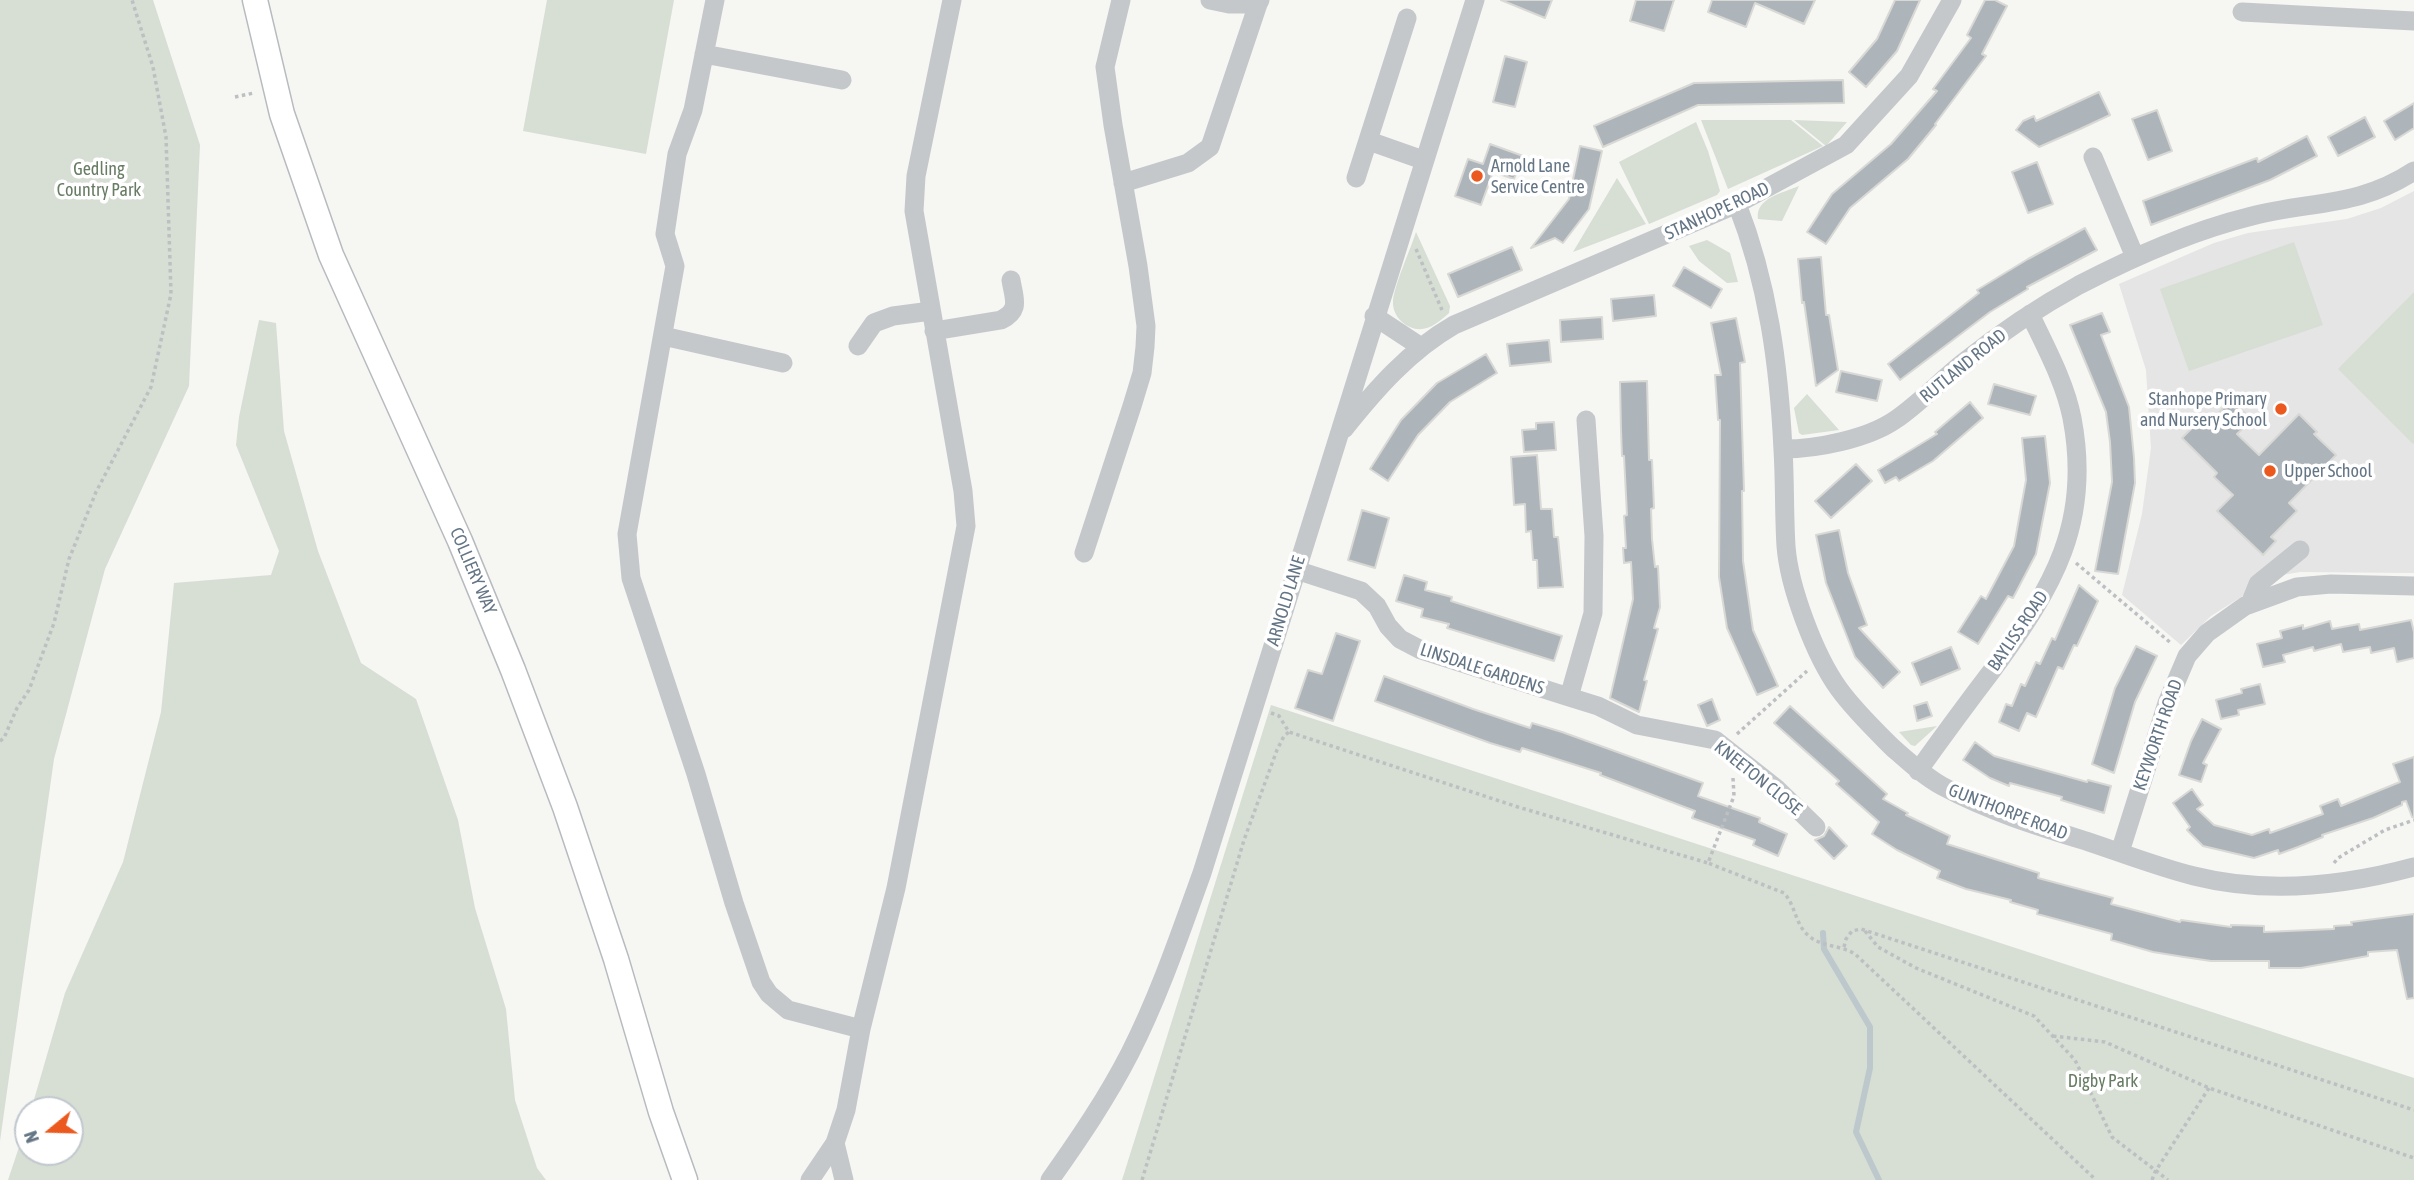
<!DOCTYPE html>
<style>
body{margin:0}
#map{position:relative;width:2414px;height:1180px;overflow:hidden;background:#f6f6f3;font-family:"Asap Condensed",sans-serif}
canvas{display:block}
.north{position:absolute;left:14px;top:1096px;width:70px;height:70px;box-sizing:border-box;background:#fff;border:2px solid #c1c8ce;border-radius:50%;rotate:251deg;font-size:19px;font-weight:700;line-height:28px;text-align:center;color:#647585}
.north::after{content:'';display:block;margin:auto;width:24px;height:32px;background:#eb591e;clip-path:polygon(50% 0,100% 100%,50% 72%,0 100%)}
</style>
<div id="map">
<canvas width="2414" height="1180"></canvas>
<div class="north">N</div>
</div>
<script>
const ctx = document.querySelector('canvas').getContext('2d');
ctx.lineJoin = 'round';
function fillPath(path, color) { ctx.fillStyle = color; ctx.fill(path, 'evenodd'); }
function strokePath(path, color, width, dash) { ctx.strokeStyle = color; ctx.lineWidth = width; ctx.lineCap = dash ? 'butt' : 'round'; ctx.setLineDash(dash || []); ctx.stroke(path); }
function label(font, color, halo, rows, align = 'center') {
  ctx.font = font + ' "Asap Condensed",sans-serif'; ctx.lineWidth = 7; ctx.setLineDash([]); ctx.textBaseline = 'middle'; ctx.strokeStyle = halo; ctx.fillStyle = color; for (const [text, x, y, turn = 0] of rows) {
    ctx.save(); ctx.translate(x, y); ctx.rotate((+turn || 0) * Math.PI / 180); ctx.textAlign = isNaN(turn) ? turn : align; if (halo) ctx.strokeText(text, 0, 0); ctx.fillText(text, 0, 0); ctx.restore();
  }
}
fillPath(new Path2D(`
 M2414,191V573L2300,572L2282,575L2260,585L2211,616L2181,645L2122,595L2142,514L2151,448L2146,370L2119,284L2214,243L2248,233L2347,219L2381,208Z`), '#e4e5e4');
fillPath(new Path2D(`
 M0,0H153L200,145L189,386L105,569L54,759L0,1141Z
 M547,0H674L646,154L523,131Z
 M1701,120H1791L1823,146L1728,189Z
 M1794,120L1847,122L1826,146Z
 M1696,122L1708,151L1720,191L1717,195L1649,224L1619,162Z
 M1617,178L1646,224L1573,252Z
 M1799,186L1782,221L1758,219C1755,198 1783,193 1799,186Z
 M1416,232L1450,306L1449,313C1438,323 1425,334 1410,327C1400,323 1392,312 1393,301C1394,286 1411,248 1416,232Z
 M1707,240L1730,253L1738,282L1727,283L1699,261L1689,246Z
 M2294,242L2323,325L2189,371L2160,289Z
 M2414,292V443L2413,444L2338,369Z
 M259,320L276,323L284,431L318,551L361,663L416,699L458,820L475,908L506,1009L515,1100L537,1168L546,1180H8L28,1120V1152H70V1110H31L65,993L123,862L161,712L174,583L271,575L279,551L236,445L239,417Z
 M1807,394L1839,430L1802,435L1799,433L1794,408Z
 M1271,705L2414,1078V1180H1122Z
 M1937,726L1915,746L1911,745L1899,732Z`), '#d7ded4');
strokePath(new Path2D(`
 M1823,933L1824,949L1870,1027V1068L1856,1132L1879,1180`), '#bdc8cd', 6);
const building = new Path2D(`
 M1501,0H1552L1545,18Z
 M1636,0H1674L1664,31L1630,21Z
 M1712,0H1815L1804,24L1755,3L1746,27L1708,12Z
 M1895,0H1920L1897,51L1866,87L1849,72L1877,39Z
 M1985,0H1995L2007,6L1982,54L1986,56L1935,124L1936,125L1908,159L1850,208L1826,244L1807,232L1832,194L1891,144L1937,91L1933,89L1971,38L1967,35Z
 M1505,56L1527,62L1515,107L1493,102Z
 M1843,80L1844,103L1698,105L1603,147L1594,126L1694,83Z
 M2099,92L2110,115L2080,129L2039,147L2016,130L2023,121L2034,116L2036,121Z
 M2414,103V128L2395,140L2384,121Z
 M2157,110L2172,151L2148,160L2132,119Z
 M2365,117L2375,137L2338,156L2328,137Z
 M2307,136L2317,156L2270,180L2151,225L2143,201L2257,158L2258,162Z
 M1490,144L1523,156L1514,179L1493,172L1481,205L1455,196L1468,159L1483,164Z
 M1580,146L1602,151L1589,209L1563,243L1555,238L1531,248L1569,199Z
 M2037,162L2053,204L2028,213L2012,172Z
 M2085,228L2097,250L2027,287L2028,289L1990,312L1900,380L1888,364L1979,293L1977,290L2028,259Z
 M1512,247L1522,270L1458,297L1448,274Z
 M1821,257L1826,315H1829L1838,370L1816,386L1804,302L1802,303L1798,259Z
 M1684,267L1722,289L1711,308L1673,286Z
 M1654,295L1656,316L1613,321L1611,299Z
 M2102,313L2110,332L2101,335L2129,407L2134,458L2135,483L2118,574L2095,571L2112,482L2110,442L2106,412L2070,325Z
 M1602,317L1603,339L1561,342L1560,320Z
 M1736,318L1745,362L1740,363L1744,491H1742L1743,561L1753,630L1778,686L1757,695L1727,628L1719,577L1720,420H1718L1715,375H1721L1711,323Z
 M1549,340L1551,362L1510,366L1507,344Z
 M1486,354L1497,373L1450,402L1418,435L1388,481L1370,469L1401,420L1437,383Z
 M1841,371L1882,380L1877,401L1836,392Z
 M1647,381L1649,460H1652L1654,508L1651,509L1652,539L1655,567L1658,566L1660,607L1654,628L1658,629L1644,680L1647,681L1639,712L1610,698L1633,599L1631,562L1624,563L1623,548H1626L1624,516L1627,515L1624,456H1622L1621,430L1620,382Z
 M1994,384L2036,396L2030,415L1988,404Z
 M2231,400L2252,420L2237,434L2259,455L2299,414L2317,432L2314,434L2336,455L2289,503L2297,511L2271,537L2276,541L2263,555L2217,511L2233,495L2214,477L2217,473L2182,438L2199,421L2205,427Z
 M1970,402L1983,418L1933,461L1899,481L1896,477L1885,483L1878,470L1937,434L1935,432Z
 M1554,422L1556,450L1524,452L1522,430L1536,429V423Z
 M2045,436L2050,483L2036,554L2013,598L2008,596L1978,644L1958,632L1981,596L1986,599L2014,546L2026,480L2022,438Z
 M1537,455L1541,509H1552L1554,537H1558L1563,587L1538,588L1537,560H1533L1531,531L1526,532L1525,504L1514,505L1511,457Z
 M1856,464L1872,481L1831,518L1815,501Z
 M1362,510L1389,518L1375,568L1348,560Z
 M1839,530L1848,573L1867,625L1859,628L1900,672L1883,688L1855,657L1826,583L1816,535Z
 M1404,575L1427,582L1425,590L1452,597L1451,601L1562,636L1554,661L1447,628L1449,624L1421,617L1423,609L1396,601Z
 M2079,585L2098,601L2077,646L2074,645L2063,669L2058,667L2036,717L2027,713L2019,731L1999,722L2006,704L2012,706L2021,684L2025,686L2036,662L2040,664L2052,638L2055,640Z
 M2411,620L2414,632V658L2397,662L2394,648L2371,653L2370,647L2343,652L2341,644L2314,651L2313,647L2283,655L2285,662L2263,667L2257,644L2282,638L2280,631L2303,625V629L2330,621L2332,629L2359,624L2360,630Z
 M1336,633L1360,641L1333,721L1295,708L1308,670L1322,674Z
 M2136,646L2157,656L2135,702L2114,773L2092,764L2115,688Z
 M1951,647L1960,669L1921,685L1912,663Z
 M1384,676L1473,709L1530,728L1532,723L1562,732L1703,783L1698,796L1760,818L1759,822L1787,834L1778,856L1753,845L1755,840L1692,818L1695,811L1600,775L1601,773L1522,748L1520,752L1490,743L1375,701Z
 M2260,684L2265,704L2238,710L2239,715L2221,719L2216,700L2242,693L2241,689Z
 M1712,699L1720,720L1707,726L1698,705Z
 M1927,702L1932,716L1917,721L1914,706Z
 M1790,706L1887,794L1883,799L1908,813L1906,815L1950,836L1947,844L2039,873L2038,878L2113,898L2111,904L2180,922L2181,920L2231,927V925L2264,926V932L2334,929V926L2352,925L2351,922L2414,914V998L2407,999L2397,950L2368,952V956L2301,968H2269V961H2211L2184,957L2153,952L2111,940L2112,934L2037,914L2038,910L2010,902L2011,900L1966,889L1937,878L1940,871L1897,850L1872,834L1879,822L1836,784L1839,781L1774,723Z
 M2202,719L2221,729L2203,763L2207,765L2201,782L2179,775L2191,741Z
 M1975,742L1994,756L2087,782L2088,780L2111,786L2104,813L2061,800L2062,797L2010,783L2009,786L1990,778L1963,760Z
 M2414,757V817H2412L2406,801L2402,802V805L2373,818L2322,835L2323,837L2298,847L2279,854L2278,850L2254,858L2203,846L2187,830L2190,827L2173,803L2192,789L2203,805L2197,809L2214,825L2252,835L2269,829L2270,833L2323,814L2320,806L2338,799L2341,806L2400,782L2393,764Z
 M1829,827L1847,846L1834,859L1815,840L1824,836Z`);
fillPath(building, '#adb4ba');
strokePath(building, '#d8d8d5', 2);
const major = new Path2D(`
 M255,0L282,114L331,255L460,541L513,670L565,807L616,959L661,1112L685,1180`);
strokePath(major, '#b7bbbf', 27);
strokePath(new Path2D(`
 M235,97L254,93
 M1416,249L1442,310
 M2076,563L2172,644
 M1271,713L1279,716L1289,732L1518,807L1708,863
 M1737,734L1807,671
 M0,741L4,738L17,708L29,690L54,623L69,559L96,492L151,387L171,294L166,137L153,67L132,0
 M1733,778L1734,796L1708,863L1784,893C1796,906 1795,925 1809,936C1821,947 1841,945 1855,954L2096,1180
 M2334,863L2338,858L2385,830L2414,820
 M1865,931L1878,947L1916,968L2034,1016L2075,1060L2112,1137L2168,1180
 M1844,947L1846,939L1852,931L1861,929L2414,1110
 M2053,1036L2105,1042L2209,1088L2414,1158
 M1142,1180L1244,840L1277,750L1284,736L1289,732
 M2152,1180L2155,1172L2209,1088`), '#bdc0c2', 3.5, [3.5, 3.5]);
strokePath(new Path2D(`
 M715,0L693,110L677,154L665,234L675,266L627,534L631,578L696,774L734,903L761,982L769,994L788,1010L861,1029
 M1210,0L1229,4H1258L1260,0
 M2242,12L2414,21
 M704,54L842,80
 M1369,141L1423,160
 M2093,157L2135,257
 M1356,178L1407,18
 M1123,183L1188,163L1210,147L1258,4
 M1737,204C1768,283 1779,366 1783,450C1785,482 1784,514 1786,546C1789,587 1815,656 1839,689C1855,711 1874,729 1893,748C1909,762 1924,776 1942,786C1988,811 2037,826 2086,841C2122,853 2158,867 2194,876C2266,894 2344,886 2414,867
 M1374,316L1421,347
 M934,331L1001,320C1021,310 1014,299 1011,280
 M663,336L783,363
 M858,346L874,323L893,316L931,311
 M1344,429C1376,389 1409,351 1454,325L1737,204L1846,145L1909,76L1952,0
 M1783,449C1817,449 1867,439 1895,420C1920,403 1941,380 1964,362C2000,333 2039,307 2079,285C2135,256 2191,231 2252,216C2311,201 2360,207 2414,171
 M1084,553L1132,406L1142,373L1145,347L1146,326L1138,266L1113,125L1105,67L1121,0
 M1296,570L1361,591L1377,606L1388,626L1400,639L1421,650L1569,697L1593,613L1594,536L1586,420
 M2250,604L2258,584L2300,550
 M1569,697L1598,706L1637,725L1715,740L1777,789L1816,827
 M1918,771C1943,736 1968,702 1994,668C2053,587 2092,523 2072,418C2065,382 2045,346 2030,314
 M2120,852L2167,703L2187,656L2207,633L2245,606L2297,587L2331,584L2414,586
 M835,1143L844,1180
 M810,1180L835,1143L846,1110L861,1029L896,888L966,526L963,491L914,211L916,176L952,0
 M1050,1180C1079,1139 1107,1098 1130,1053C1159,996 1180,934 1202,873L1475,0`), '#c4c8cb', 19);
strokePath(major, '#fff', 24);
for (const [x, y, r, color] of [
 [1477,176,7,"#eb591e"],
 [2281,409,7,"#eb591e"],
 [2270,471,7,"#eb591e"]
]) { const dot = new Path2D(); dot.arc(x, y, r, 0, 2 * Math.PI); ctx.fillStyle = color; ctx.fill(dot); strokePath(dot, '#fff', 2.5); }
label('18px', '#647585', '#fff', [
 ["Arnold Lane",1491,166],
 ["Service Centre",1491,187],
 ["Stanhope Primary",2267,399,"right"],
 ["and Nursery School",2267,420,"right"],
 ["Upper School",2284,471]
], 'left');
label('18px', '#677c63', '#fff', [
 ["Gedling",99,169],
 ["Country Park",99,190],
 ["Digby Park",2103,1081]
]);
label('18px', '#647585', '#fff', [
 ["STANHOPE ROAD",1717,211,-25],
 ["RUTLAND ROAD",1963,366,-39],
 ["COLLIERY WAY",473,571,67],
 ["ARNOLD LANE",1286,601,-73],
 ["BAYLISS ROAD",2018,631,-56],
 ["LINSDALE GARDENS",1482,669,18],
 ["KEYWORTH ROAD",2158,735,-71],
 ["KNEETON CLOSE",1758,778,39],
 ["GUNTHORPE ROAD",2008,812,21]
]);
</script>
